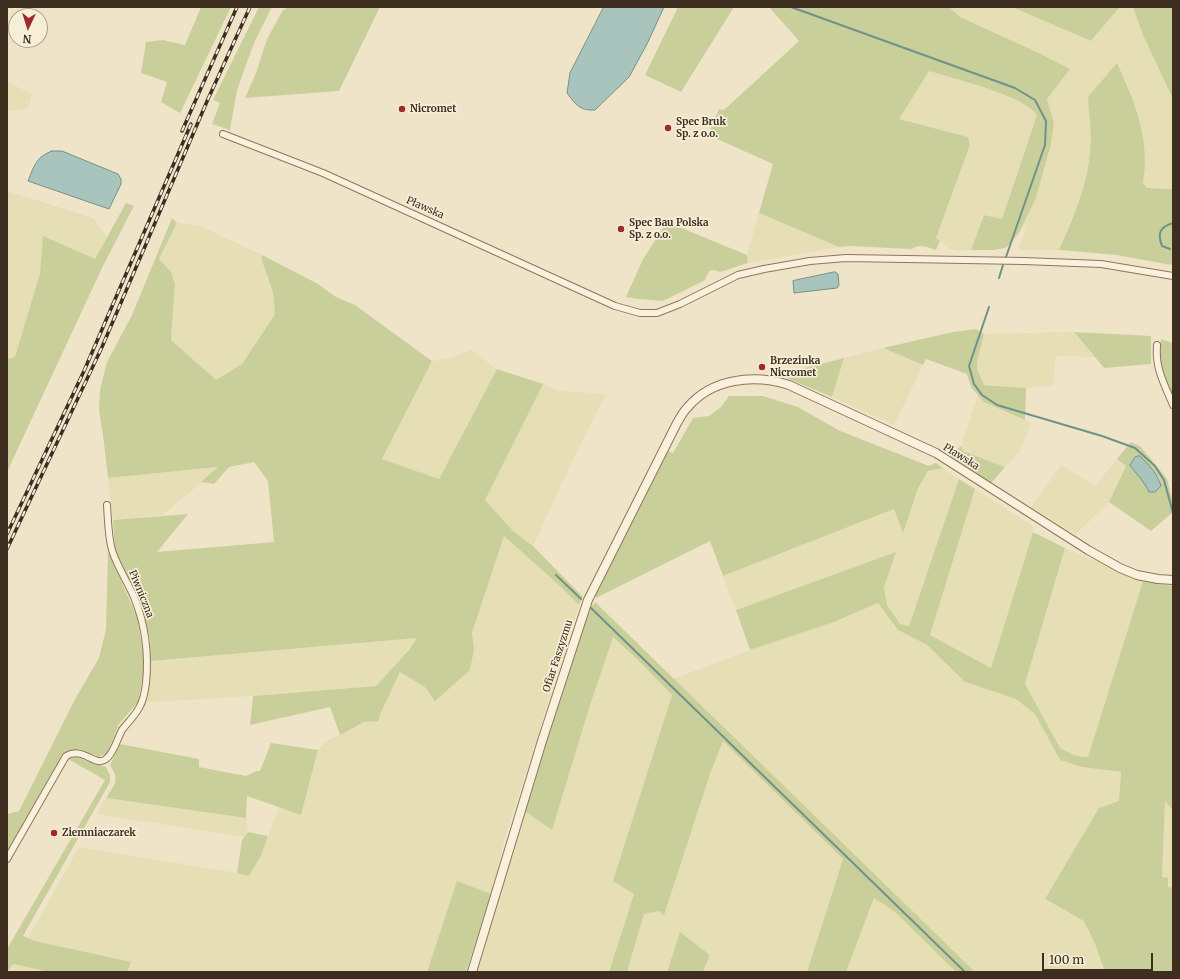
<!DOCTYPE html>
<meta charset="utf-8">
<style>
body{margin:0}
#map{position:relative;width:1180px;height:979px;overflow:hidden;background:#f0e4c8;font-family:Merriweather,serif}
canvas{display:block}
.frame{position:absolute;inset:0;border:8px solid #3d2e20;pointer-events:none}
.north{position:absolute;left:8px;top:8px;width:40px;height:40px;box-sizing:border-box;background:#f7eed8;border:1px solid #ada18e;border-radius:50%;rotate:184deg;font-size:11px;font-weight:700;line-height:16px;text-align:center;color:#3d2e20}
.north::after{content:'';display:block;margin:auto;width:14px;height:18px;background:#9e2a2b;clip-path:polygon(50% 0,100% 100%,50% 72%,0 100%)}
.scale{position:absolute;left:1042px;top:953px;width:111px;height:18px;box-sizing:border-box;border:2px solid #3d2e20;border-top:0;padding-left:5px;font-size:12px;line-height:14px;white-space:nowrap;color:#3d2e20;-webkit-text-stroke:3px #f7eed8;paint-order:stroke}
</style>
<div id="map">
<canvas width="1180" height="979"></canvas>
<div class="frame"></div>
<div class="north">N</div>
<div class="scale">100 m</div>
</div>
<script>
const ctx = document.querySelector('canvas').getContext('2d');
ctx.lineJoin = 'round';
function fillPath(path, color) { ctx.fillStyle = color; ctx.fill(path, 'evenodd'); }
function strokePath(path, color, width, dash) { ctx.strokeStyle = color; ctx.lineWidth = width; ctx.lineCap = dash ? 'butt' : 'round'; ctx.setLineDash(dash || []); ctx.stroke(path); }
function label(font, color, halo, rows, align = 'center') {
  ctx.font = font + ' Merriweather,serif'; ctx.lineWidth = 3.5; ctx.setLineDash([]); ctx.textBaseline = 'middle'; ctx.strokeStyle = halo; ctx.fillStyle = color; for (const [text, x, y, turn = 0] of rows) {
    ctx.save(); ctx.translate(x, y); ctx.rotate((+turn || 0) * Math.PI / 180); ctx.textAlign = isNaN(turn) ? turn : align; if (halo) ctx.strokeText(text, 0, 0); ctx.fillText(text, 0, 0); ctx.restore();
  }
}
fillPath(new Path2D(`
 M949,7H1012L1091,41L1118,9L1123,7H1133L1143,35L1173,99V189L1147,188L1143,183L1145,160L1128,85L1117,63L1091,128L1090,150L1085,186L1059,250H1018L1028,222L1019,233L1036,198L1051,144L1054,123L1047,99L1070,69L1041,54L960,17Z
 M929,71L1009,95L1034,110L1037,115L1002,219L984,215L971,250H951L936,238L970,145L968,137L899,119Z
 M7,82L32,94L28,108L7,112Z
 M7,191L93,218L107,236L95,260L43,236L40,273L15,357L8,359Z
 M759,213L839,247L748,263L747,255Z
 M177,223L198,225L262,255V261L273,292L275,314L242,364L216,380L171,340L175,284L159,260Z
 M1074,332L1094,357L1056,356L1053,386L1026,388L984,385L977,369V362L984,334Z
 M883,348L923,365L894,425L832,397L844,358Z
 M471,350L497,369L439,479L382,459L432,361L452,358Z
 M543,384L560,391L606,394L569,468L533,546L513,531L485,500Z
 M978,395L984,402L1031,423L1020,451L1005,467L963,451L961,446Z
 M1117,459L1126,466L1109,502L1076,534L1031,507L1061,465L1095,486Z
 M219,467L163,515L113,520L108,478Z
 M943,468L959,479L909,626L900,624L887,605L884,587L896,552L736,610L723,576L895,509L903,532L919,489L928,471Z
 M975,489L1033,526V532L991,668L930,635Z
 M504,536L561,587L579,605L505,838L491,894L457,881L427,972H127L130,962L35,941L28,938L79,847L237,873L249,876L261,856L279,807L301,815L318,750L325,742L364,722L378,720L381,712L400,672L425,687L474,649L472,633Z
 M1065,548L1143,581L1088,757L1076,756L1060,748L1025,684Z
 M878,603L898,630L927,645L965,682L1016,699L1035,714L1060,760L1082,767L1121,772L1119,801L1116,802L1071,856L1045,899L1084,921L1095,944L1105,972H974L973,970L673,679L750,650L834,622Z
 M612,636L638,660L672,695L614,881L634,894L609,972H476L523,810L552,829L590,705Z
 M417,638L409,650L376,686L253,696L152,702L147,701L151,661Z
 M723,740L843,859L807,972H703L710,955L680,932L667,972H627L644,914L659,911L664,914L711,771Z
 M106,798L246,818L248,832L244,837L97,814Z
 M1165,800L1173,811V888L1168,887L1162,877Z
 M874,898L895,912L956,972H846Z
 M13,964L50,972H8Z`), '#e6deb5');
fillPath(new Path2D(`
 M201,7H231L180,113L161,102L167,82L141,73L146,42L163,40L185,45Z
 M259,7H272L254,43L237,90L230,130L212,124L220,103L213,100Z
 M289,7H380L339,91L245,98L256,73L267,39L283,10Z
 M678,7H734L681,92L645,75Z
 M769,7H949L960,17L1041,54L1070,69L1047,99L1054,123L1051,144L1036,198L1019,233L1009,245L1005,248L994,250H971L984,215L1002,219L1037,115C1024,95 954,79 929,71L899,119L968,137L970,145L936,238L940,241L936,250C927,247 920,243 911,249L850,246L839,247L759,213L773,164L708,135L719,109L724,110L799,41Z
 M1012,7H1123L1118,9L1091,41Z
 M1133,7H1173V99L1143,35Z
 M1117,63C1131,92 1145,127 1145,161C1145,168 1144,176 1143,183L1147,188L1173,189V258L1171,265L1117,255L1059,250C1073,218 1088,185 1090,150C1092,132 1089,114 1088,97Z
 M126,203L134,206L103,266L7,472V359L15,357L40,273L43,236L95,259Z
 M172,218L177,223L159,259L171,272L175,284L171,340L216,380L242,364L275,314L273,292L262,261V255L318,284L336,297L355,305L432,361L382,459L439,479L497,369L543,384L485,500L513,531L533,546L583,597L579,605L561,587L504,536L472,633L474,649L470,670L435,701L425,687L400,672L381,712L378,721L364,722L340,735L330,707L250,725L253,696L376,686L409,650L417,638L151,661L150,638L139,603L115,551L113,520L188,514L157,552L274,542L268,481L254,462L229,467L214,484L201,482L218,467L108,478L103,435L99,410L100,390L107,362L132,315Z
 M667,222L747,255L748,263L720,272L714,270L709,271L705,280L663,301L638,299L626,297L643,259Z
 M976,329L984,334L977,362V369L984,385L1026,388L1025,420L984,402L971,387L967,374L926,359L923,365L883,348L953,332Z
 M1074,332L1151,336V364L1104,368Z
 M1161,339L1173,343V399L1160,368L1159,358Z
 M844,358L832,397L784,377L789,372Z
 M729,396H763L798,407L838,430L929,466L936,463L943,468L928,471L918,489L903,533L894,509L723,576L710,541L596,598V594L668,451L673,453L693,418L709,416L721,407Z
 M1131,442L1141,447L1167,479L1173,503V512L1151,531L1109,502L1126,466L1117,459ZM1150,466L1160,479L1161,487C1150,485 1143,484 1137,474Z
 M961,446L963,451L1005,467L991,483L950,456Z
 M959,479L975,489L930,635L991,668L1033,532L1065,548L1025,684L1060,748L1076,756L1088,757L1143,581L1173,586V811L1165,801L1162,877L1168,878V887L1173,888V972H1105L1095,944L1084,921L1045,899L1099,808L1119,801L1121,772L1082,767L1060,760L1035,714L1016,699L965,682L927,645L898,630L878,603L834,622L750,650L736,610L896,552L884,587L887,605L900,624L909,626Z
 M108,551L137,617L143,651V675L138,702L119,724L107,753L99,757L80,749L63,753L7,852V814L19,811L74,701L99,658L106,629Z
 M595,602L973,970L974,972H956L895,912L874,898L846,972H807L843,859L723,741L711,771L664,915L659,911L644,914L627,972H609L634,894L613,881L672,695L638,660L613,637L590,705L552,830L523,810L550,731L586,615Z
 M271,743L318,750L301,815L247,796L246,818L106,798C115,784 120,781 110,765L120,744L199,759V767L246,776L257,771H260Z
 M77,757L106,767L110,775V782L23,936L35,941L131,962L127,972H50L13,964L7,972V949L105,780L68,759Z
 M248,832L268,836L261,856L249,876L237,873L242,840Z
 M457,881L491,894L466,972H427Z
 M680,932L710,955L703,972H667Z`), '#c9cf9b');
const water = new Path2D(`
 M604,7H664L647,44L629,77L595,110C580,111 575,104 567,93L570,73Z
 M52,151H62L118,174L121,179V184L109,209L28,181C34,166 36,157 52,151Z
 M835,272L838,274L839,285L837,288L794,293L793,281Z
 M1140,456C1149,465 1158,474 1161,486L1155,492H1149C1144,481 1136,474 1130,465L1135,457Z`);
fillPath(water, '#a9c4bc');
strokePath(water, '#6f938a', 1);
strokePath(new Path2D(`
 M791,7L1015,88L1035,100L1046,121L1045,145L1006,257
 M1170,249L1162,246C1157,233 1160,227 1173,223
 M999,278L1003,265
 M989,307L969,366L974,384L982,395L997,405L1102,436L1135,448L1155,466L1164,480L1173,513
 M556,575L581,599
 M591,608L965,972`), '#6f938a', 2);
const minor = new Path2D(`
 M223,134L323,173L615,306L640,313H657L680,304L738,275L764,269L810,261L846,258L1024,261L1101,264L1173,276
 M1157,345C1155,369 1164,383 1173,405
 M7,859L66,756C84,746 95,768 106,759C114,753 117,739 122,730C128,722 136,715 140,706C144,699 145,691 146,683C149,653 145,624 134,597C128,583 116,564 112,550C108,536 108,519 107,505`);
const tertiary = new Path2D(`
 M472,972L542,741L588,600L677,423C680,418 683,412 687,408C712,378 754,374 789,385L936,453L1088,550L1120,568L1137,575L1158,579L1173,580`);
strokePath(minor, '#8d765c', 8);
strokePath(tertiary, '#8d765c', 10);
strokePath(minor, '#faf1dc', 6);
strokePath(tertiary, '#faf1dc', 8);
const rail = new Path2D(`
 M182,131L237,7
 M7,534L84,371L191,124
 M7,549L102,347L208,99L250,7`);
strokePath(rail, '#3d2e20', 3.5);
strokePath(rail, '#f7eed8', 2, [6]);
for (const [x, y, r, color] of [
 [402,109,4,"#9e2a2b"],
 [668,128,4,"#9e2a2b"],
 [621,229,4,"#9e2a2b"],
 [762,367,4,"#9e2a2b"],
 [54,833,4,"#9e2a2b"]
]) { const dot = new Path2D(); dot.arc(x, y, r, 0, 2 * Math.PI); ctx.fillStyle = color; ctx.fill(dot); strokePath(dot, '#f7eed8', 1.5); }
label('bold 10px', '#3d2e20', '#f7eed8', [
 ["Nicromet",410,109],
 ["Spec Bruk",676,122],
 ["Sp. z o.o.",676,134],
 ["Spec Bau Polska",629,223],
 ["Sp. z o.o.",629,235],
 ["Brzezinka",770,361],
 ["Nicromet",770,373],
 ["Ziemniaczarek",62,833]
], 'left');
label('10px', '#3d2e20', '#f7eed8', [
 ["Pławska",425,208,24],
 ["Pławska",961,457,32],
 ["Piwniczna",141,594,68],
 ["Ofiar Faszyzmu",558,656,-72]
]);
</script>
